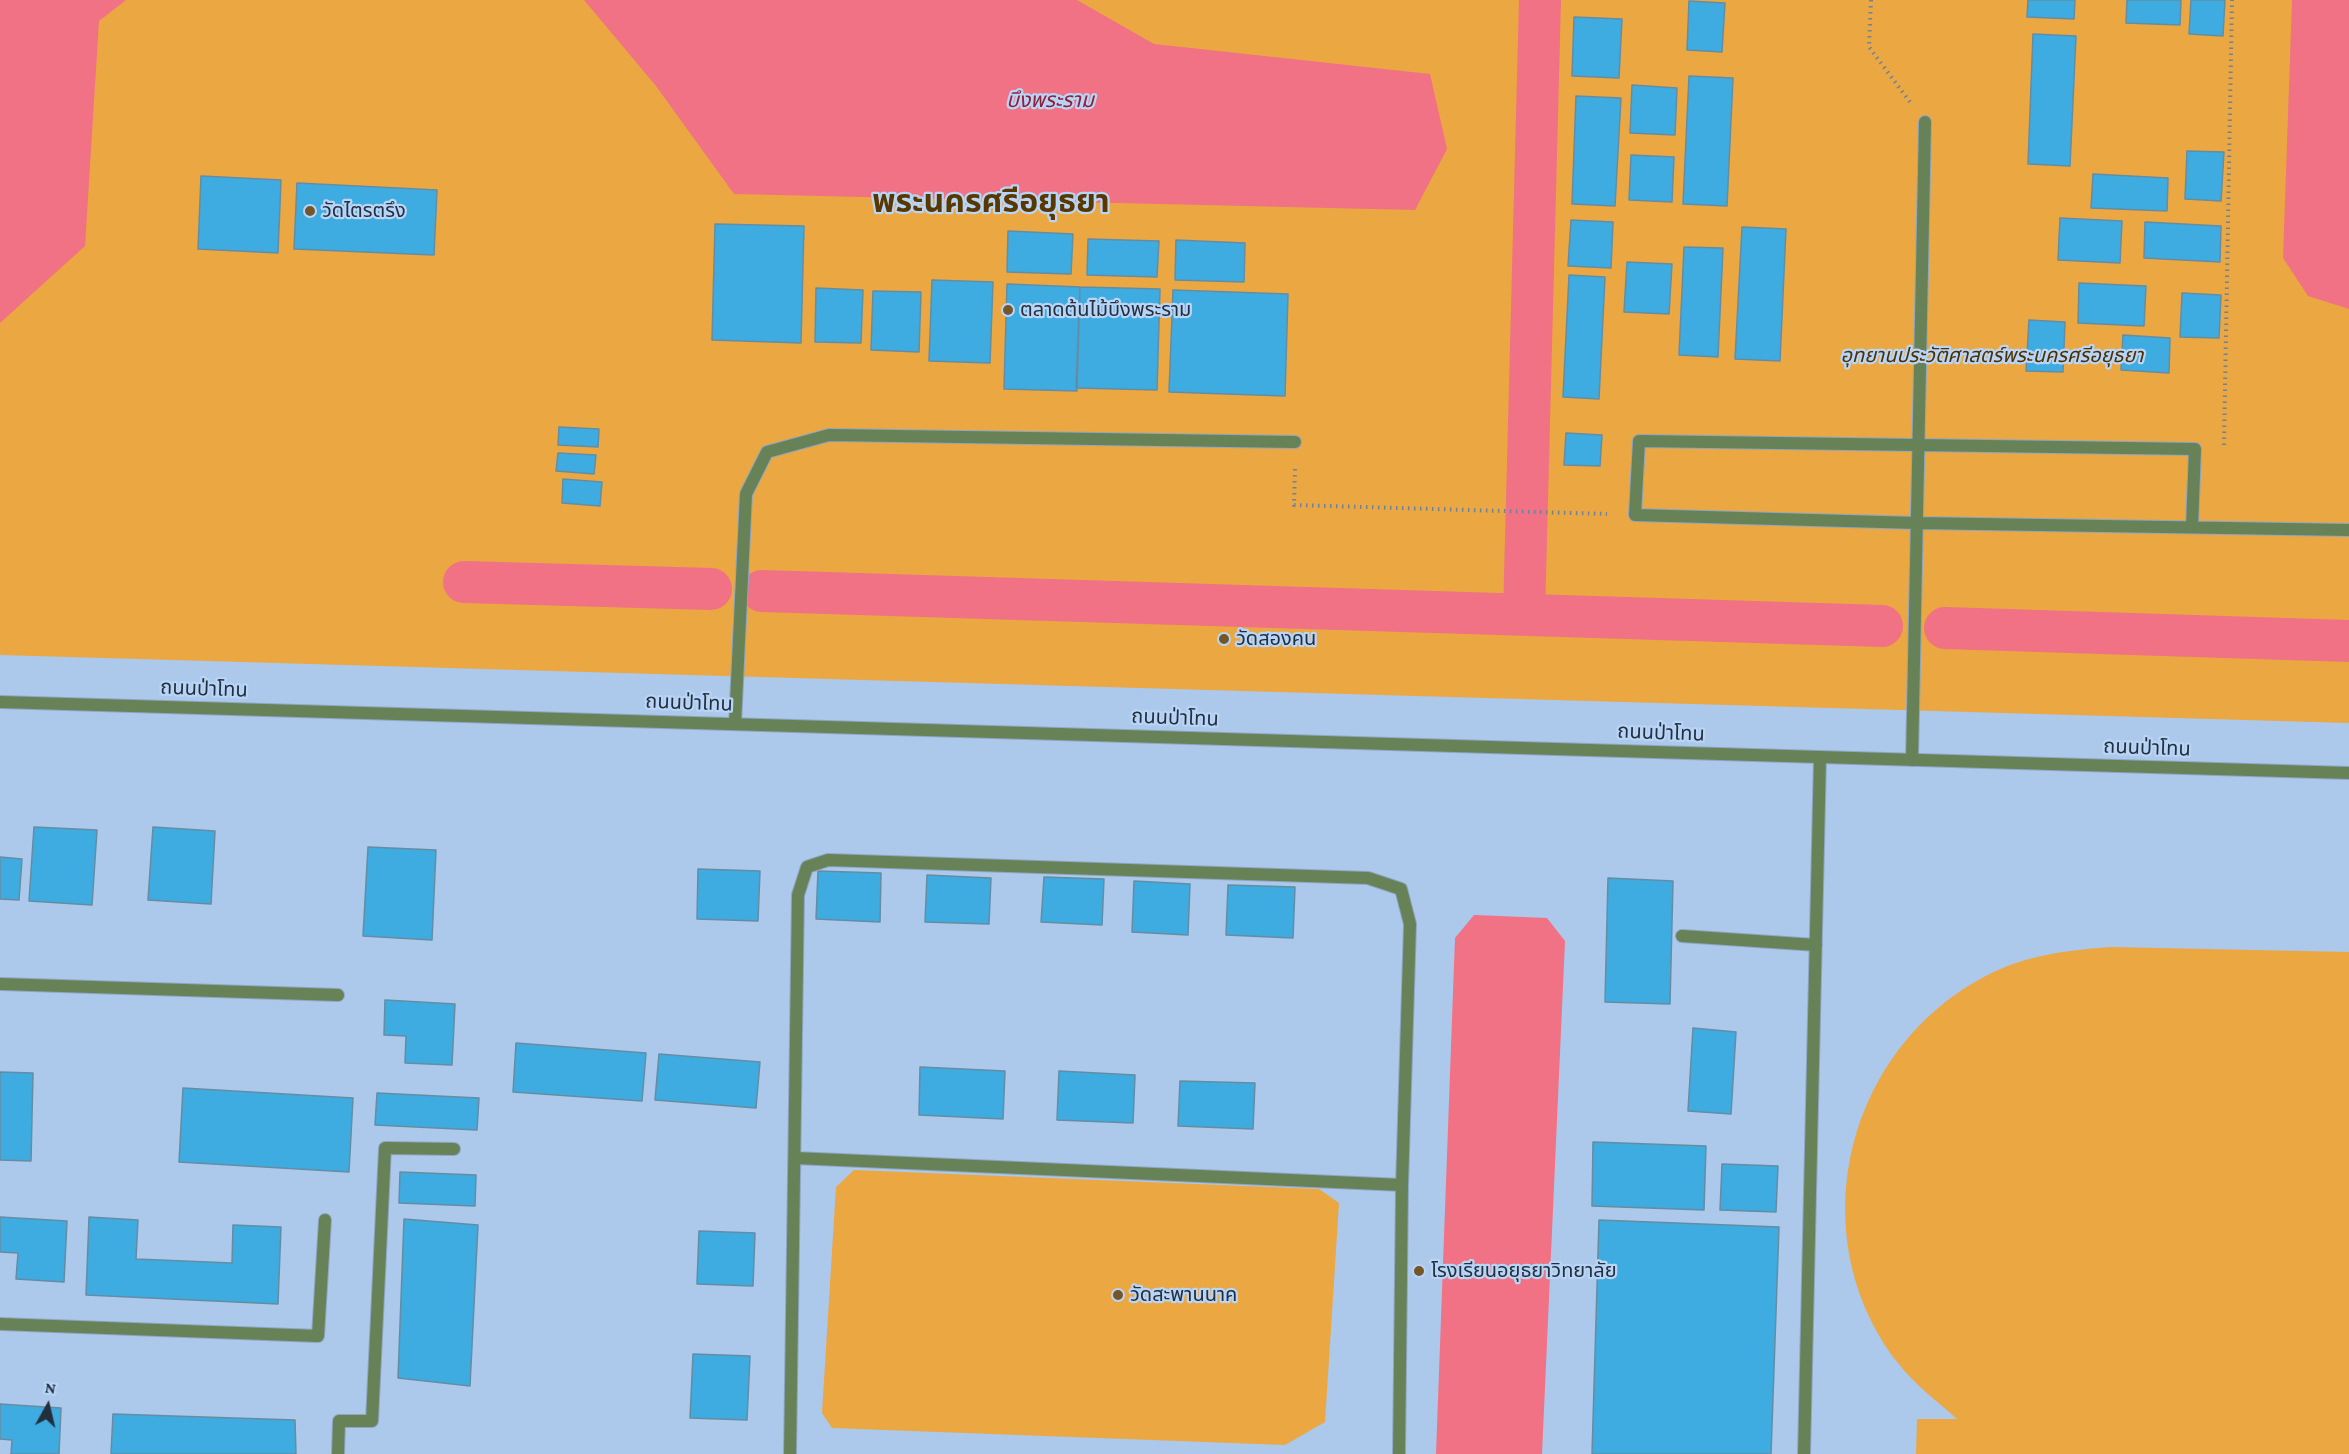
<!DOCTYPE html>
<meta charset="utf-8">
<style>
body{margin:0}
#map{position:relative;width:2349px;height:1454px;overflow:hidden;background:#acc8ea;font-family:"Crimson Pro",serif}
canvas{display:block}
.north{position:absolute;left:18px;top:1376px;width:60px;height:60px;-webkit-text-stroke:4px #b8d5f7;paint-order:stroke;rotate:8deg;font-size:16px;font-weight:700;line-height:24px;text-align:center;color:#242f3c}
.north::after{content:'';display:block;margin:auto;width:21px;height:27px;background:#242f3c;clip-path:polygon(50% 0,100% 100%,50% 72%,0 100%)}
</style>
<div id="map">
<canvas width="2349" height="1454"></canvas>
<div class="north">N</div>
</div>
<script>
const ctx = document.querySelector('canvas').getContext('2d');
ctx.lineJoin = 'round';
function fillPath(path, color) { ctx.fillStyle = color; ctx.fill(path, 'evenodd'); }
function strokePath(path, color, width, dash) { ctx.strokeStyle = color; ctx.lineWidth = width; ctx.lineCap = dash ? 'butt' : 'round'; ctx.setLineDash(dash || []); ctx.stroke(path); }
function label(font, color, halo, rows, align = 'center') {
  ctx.font = font + ' "Crimson Pro","Noto Sans Thai",serif'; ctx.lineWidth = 4.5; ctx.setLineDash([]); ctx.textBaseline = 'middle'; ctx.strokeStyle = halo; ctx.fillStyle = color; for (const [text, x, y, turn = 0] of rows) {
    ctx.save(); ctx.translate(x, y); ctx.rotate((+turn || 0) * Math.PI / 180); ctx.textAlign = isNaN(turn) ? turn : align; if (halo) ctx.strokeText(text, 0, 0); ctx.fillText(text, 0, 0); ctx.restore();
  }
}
fillPath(new Path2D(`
 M0,0H2349V723L0,655Z
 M2111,947L2349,952V1454H1916L1917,1419H1957C1937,1401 1915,1385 1898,1363C1797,1232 1848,1040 1996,971C2033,954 2071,950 2111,947Z
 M854,1170L1319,1189L1339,1203L1325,1422L1285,1445L832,1428L822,1413L836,1187Z`), '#eba742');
fillPath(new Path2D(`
 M0,0H126L99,21L85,246L0,323Z
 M584,0H1077L1154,44L1430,74L1447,149L1415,210L734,194L656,86Z
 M2292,0H2349V309L2308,296L2283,258Z
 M1474,915L1547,918L1565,941L1542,1454H1436L1455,938Z`), '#f07284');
strokePath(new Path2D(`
 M464,582L711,589
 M762,591L1882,626
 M1524,615L1540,0
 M1945,628L2349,641`), '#f07284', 42);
const building = new Path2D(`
 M2028,0H2075L2074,19L2027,17Z
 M2127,0H2181L2180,25L2126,23Z
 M2191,0H2225L2223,36L2189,34Z
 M1689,1L1725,3L1722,52L1687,50Z
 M1574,17L1622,19L1619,78L1572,76Z
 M2033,34L2076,36L2070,166L2028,164Z
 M1689,76L1733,78L1727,206L1683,204Z
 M1632,85L1677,88L1675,135L1630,133Z
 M1576,96L1621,98L1615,206L1572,204Z
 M2187,151L2224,152L2221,201L2185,199Z
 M1631,155L1674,157L1672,202L1629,200Z
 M2093,174L2168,178L2167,211L2091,208Z
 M201,176L281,180L278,253L198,249Z
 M297,183L437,190L434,255L294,249Z
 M2060,218L2122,221L2120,263L2058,260Z
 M1571,220L1613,222L1611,268L1568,266Z
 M2145,222L2221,226L2220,262L2144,258Z
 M715,224L804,226L801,343L712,340Z
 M1742,227L1786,229L1780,361L1735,359Z
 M1008,231L1073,234L1071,274L1007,272Z
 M1088,239L1159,241L1157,277L1087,275Z
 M1176,240L1245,243L1244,282L1175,280Z
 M1684,247L1723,248L1718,357L1679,355Z
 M1627,262L1672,264L1669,314L1624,312Z
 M1569,275L1605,277L1599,399L1563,397Z
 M932,280L993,282L990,363L929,361Z
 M2079,283L2146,286L2144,326L2078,323Z
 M1007,284L1080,287L1077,391L1004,389Z
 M1080,287L1160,289L1157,390L1076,388Z
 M816,288L863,290L861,343L815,342Z
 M1173,290L1288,294L1285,396L1169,392Z
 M873,291L921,292L919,352L871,350Z
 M2182,293L2221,295L2219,338L2180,337Z
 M2029,320L2065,322L2063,372L2026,371Z
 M2123,335L2170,338L2169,373L2121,370Z
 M559,427L599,429L598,447L558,445Z
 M1566,433L1602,435L1600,466L1564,465Z
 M558,453L596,455L594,474L556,471Z
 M563,479L602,482L600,506L562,503Z
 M34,827L97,830L92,905L29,901Z
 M153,827L215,831L211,904L148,900Z
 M368,847L436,850L432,940L363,936Z
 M0,857L22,859L19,900L0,899Z
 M698,869L760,871L758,921L697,919Z
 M818,871L881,873L880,922L816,919Z
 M927,875L991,878L989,924L925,922Z
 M1044,877L1104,879L1102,925L1041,922Z
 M1608,878L1673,881L1670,1004L1605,1002Z
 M1134,881L1190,884L1188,935L1132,932Z
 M1228,885L1295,887L1293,938L1226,935Z
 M385,1000L455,1004L452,1065L405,1063L406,1036L384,1035Z
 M1693,1028L1736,1032L1731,1114L1688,1111Z
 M516,1043L646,1053L642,1101L513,1092Z
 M659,1054L760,1062L756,1108L655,1100Z
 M920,1067L1005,1071L1003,1119L919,1115Z
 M1059,1071L1135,1075L1133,1123L1057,1120Z
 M0,1072L33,1073L31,1161L0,1160Z
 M1180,1081L1255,1083L1253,1129L1178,1126Z
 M183,1088L353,1098L349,1172L179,1162Z
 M377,1093L479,1098L477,1130L375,1125Z
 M1593,1142L1706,1146L1704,1210L1592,1206Z
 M1722,1164L1778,1166L1776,1212L1720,1210Z
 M400,1172L476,1175L475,1206L399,1203Z
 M0,1217L67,1221L64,1282L16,1279L18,1253L0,1252Z
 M89,1217L138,1220L136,1259L232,1263L233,1225L281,1227L278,1304L86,1295Z
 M404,1219L478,1225L470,1386L398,1378Z
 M1599,1220L1779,1227L1771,1454H1592Z
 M699,1231L755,1233L753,1286L697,1284Z
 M693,1354L750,1356L747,1420L690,1418Z
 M0,1404L61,1408L59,1454H11L12,1440L0,1439Z
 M113,1414L295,1420L296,1454H111Z`);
fillPath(building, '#3eace0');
strokePath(building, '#648da4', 1.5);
const service = new Path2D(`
 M2192,527L2195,449L1639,441L1635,515L1917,523L2349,530
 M735,724L746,494L767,452L829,435L1295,442
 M1912,760L1925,122
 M1682,936L1816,945
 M0,984L338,995
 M795,1158L1402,1185
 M0,1324L318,1336L325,1220
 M338,1454L339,1421H372L385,1148L454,1149
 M790,1454L798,895L807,867L828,860L1368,878L1401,889L1410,924L1402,1185L1399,1454
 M1804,1454L1820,757`);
const tertiary = new Path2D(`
 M0,702L2349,773`);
strokePath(service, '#8ea6c4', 14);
strokePath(tertiary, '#8ea6c4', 14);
strokePath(new Path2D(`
 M1871,0L1869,47L1910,102
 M2224,445L2232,0
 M1295,469L1294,505L1607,514`), '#6e829b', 4, [1.5, 4.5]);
strokePath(service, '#688257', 12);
strokePath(tertiary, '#688257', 12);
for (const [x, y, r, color] of [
 [310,211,6,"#75562b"],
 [1008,310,6,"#75562b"],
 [1224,639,6,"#75562b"],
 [1419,1271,6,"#75562b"],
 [1118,1295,6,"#75562b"]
]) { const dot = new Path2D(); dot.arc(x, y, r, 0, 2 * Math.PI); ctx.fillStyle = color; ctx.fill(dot); strokePath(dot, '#b8d5f7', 2); }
label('20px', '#242f3c', '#b8d5f7', [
 ["วัดไตรตรึง",322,211],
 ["ตลาดต้นไม้บึงพระราม",1020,310],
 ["วัดสองคน",1236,639],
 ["โรงเรียนอยุธยาวิทยาลัย",1431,1271],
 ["วัดสะพานนาค",1130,1295]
], 'left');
label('italic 20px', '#4d3000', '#b8d5f7', [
 ["อุทยานประวัติศาสตร์พระนครศรีอยุธยา",1992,356]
]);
label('20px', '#242f3c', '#b8d5f7', [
 ["ถนนป่าโทน",204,689,2],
 ["ถนนป่าโทน",689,703,2],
 ["ถนนป่าโทน",1175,718,2],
 ["ถนนป่าโทน",1661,733,2],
 ["ถนนป่าโทน",2147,748,2]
]);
label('italic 21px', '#901f39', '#b8d5f7', [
 ["บึงพระราม",1050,101]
]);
label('bold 32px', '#593800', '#b8d5f7', [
 ["พระนครศรีอยุธยา",991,202]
]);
</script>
